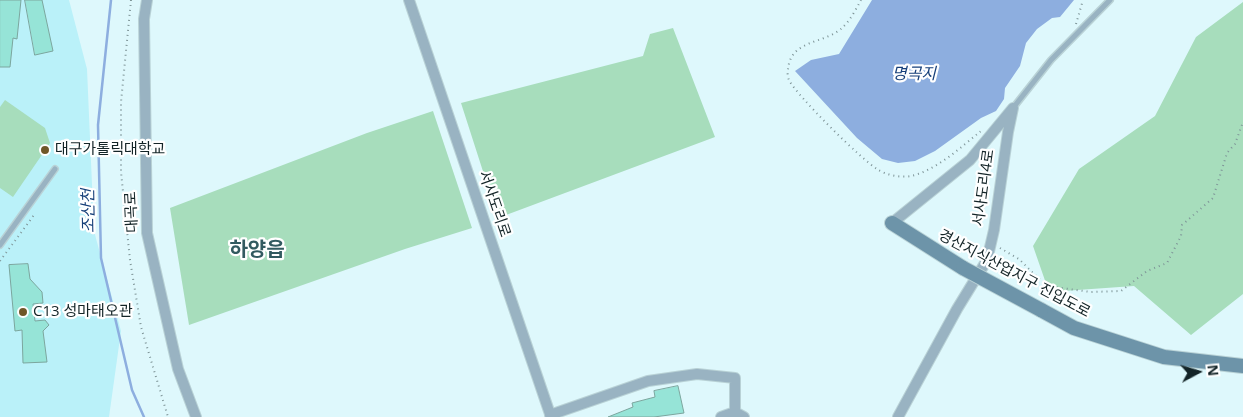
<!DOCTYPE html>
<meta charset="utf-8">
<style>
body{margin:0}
#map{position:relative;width:1243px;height:417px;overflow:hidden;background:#def8fc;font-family:"Open Sans",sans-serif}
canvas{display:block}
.north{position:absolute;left:1173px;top:347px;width:50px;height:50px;-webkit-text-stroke:4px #fff;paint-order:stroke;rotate:84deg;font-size:14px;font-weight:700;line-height:20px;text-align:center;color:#132427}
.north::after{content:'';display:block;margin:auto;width:18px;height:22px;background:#132427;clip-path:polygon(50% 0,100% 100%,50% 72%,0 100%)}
</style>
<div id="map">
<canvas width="1243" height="417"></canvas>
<div class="north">N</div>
</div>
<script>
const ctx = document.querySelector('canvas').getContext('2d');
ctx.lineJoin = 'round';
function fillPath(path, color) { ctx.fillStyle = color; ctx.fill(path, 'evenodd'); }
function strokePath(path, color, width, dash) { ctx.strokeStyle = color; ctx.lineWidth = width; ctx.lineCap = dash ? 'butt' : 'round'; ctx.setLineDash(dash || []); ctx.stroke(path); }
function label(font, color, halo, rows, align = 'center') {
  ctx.font = font + ' "Open Sans","Noto Sans KR",sans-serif'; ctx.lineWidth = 4.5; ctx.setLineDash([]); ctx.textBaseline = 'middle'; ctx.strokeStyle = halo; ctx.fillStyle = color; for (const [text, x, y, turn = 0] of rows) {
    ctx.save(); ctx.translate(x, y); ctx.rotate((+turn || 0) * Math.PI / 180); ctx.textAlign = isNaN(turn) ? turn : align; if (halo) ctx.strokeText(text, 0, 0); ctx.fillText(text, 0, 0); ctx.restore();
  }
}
fillPath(new Path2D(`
 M0,0H69L87,69L94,231L121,331L109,417H0Z`), '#baf1f9');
fillPath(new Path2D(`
 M1243,2V294L1191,335L1134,286L1049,292L1033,246L1079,169L1155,116L1196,37Z
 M673,28L715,137L498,218L461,103L643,56L650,34Z
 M5,100L45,128L50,143L13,197L0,188V107Z
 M433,111L472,228L405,249L189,325L170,208L367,133Z`), '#a7ddbc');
fillPath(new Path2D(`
 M872,0H1074L1060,17L1052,18L1037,29L1026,43L1020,66L1005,88L1004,99L996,111L981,118L935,151L915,161L898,163L882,159L857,138L795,71L811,60L839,54Z`), '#8daedf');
strokePath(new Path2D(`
 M111,0L98,125L101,258L132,390L144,417`), '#8daedf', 2.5);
const building = new Path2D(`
 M0,0H21L17,39L13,38L10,67H0Z
 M25,0H42L53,51L35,55Z
 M28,264L30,279L42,292L43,303L33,304L35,321L45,320L49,325L43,331L47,362L23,363L22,330L15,331L9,265Z
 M678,386L684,413L654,417H608L633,407L632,403L655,397L654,391Z`);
fillPath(building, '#96e4d7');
strokePath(building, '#7ca69e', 1);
const lane = new Path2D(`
 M1013,108L1051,60L1110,0
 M0,245L55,169`);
const street = new Path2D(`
 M147,0L144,19L147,233L178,369L196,417
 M409,0L551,417
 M892,223L970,160L1013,108L1008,132L994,230L987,260L957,309L898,417
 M550,415L648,381L697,374L735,378V412
 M721,417L735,412L744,417`);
const secondary = new Path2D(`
 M892,223L963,268
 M1041,310L1074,328L1164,357L1243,366`);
strokePath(lane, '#b9d2d6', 8);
strokePath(street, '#b9d2d6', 12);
strokePath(secondary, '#b9d2d6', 16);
strokePath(new Path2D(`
 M131,0L121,102V172L130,260L141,327L168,417
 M861,0C856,9 850,21 842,28C825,44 791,39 788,69C787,72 788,78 789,80C797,96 862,160 877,169C886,175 900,178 911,176C937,170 961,147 981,131
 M1076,24L1083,0
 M1000,248L1019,259L1038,278L1054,287L1091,292L1121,291L1147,271L1167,263L1181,236L1182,225L1213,198L1227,153L1235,144L1243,122
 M0,261L34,215`), '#7e9497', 2, [1, 4]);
strokePath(lane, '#99b3c2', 5);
strokePath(street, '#99b3c2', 10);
strokePath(secondary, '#6d94a9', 14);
const secondaryBridge = new Path2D(`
 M963,268L1041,310`);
strokePath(secondaryBridge, '#b9d2d6', 16, []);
strokePath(secondaryBridge, '#6d94a9', 14);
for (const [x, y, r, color] of [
 [45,150,5,"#6f5728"],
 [23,312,5,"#6f5728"]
]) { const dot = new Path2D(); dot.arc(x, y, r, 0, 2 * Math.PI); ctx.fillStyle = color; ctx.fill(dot); strokePath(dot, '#fff', 2); }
label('15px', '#132427', '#fff', [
 ["대구가톨릭대학교",55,150],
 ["C13 성마태오관",33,312]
], 'left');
label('15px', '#132427', '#fff', [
 ["서사도리4로",984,188,-82],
 ["서사도리로",494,204,71],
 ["대곡로",132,212,-93],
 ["경산지식산업지구 진입도로",1014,274,28]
]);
label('italic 16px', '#163f79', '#fff', [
 ["명곡지",914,74],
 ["조산천",89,211,-91]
]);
label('bold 20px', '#325a60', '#fff', [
 ["하양읍",257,250]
]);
</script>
